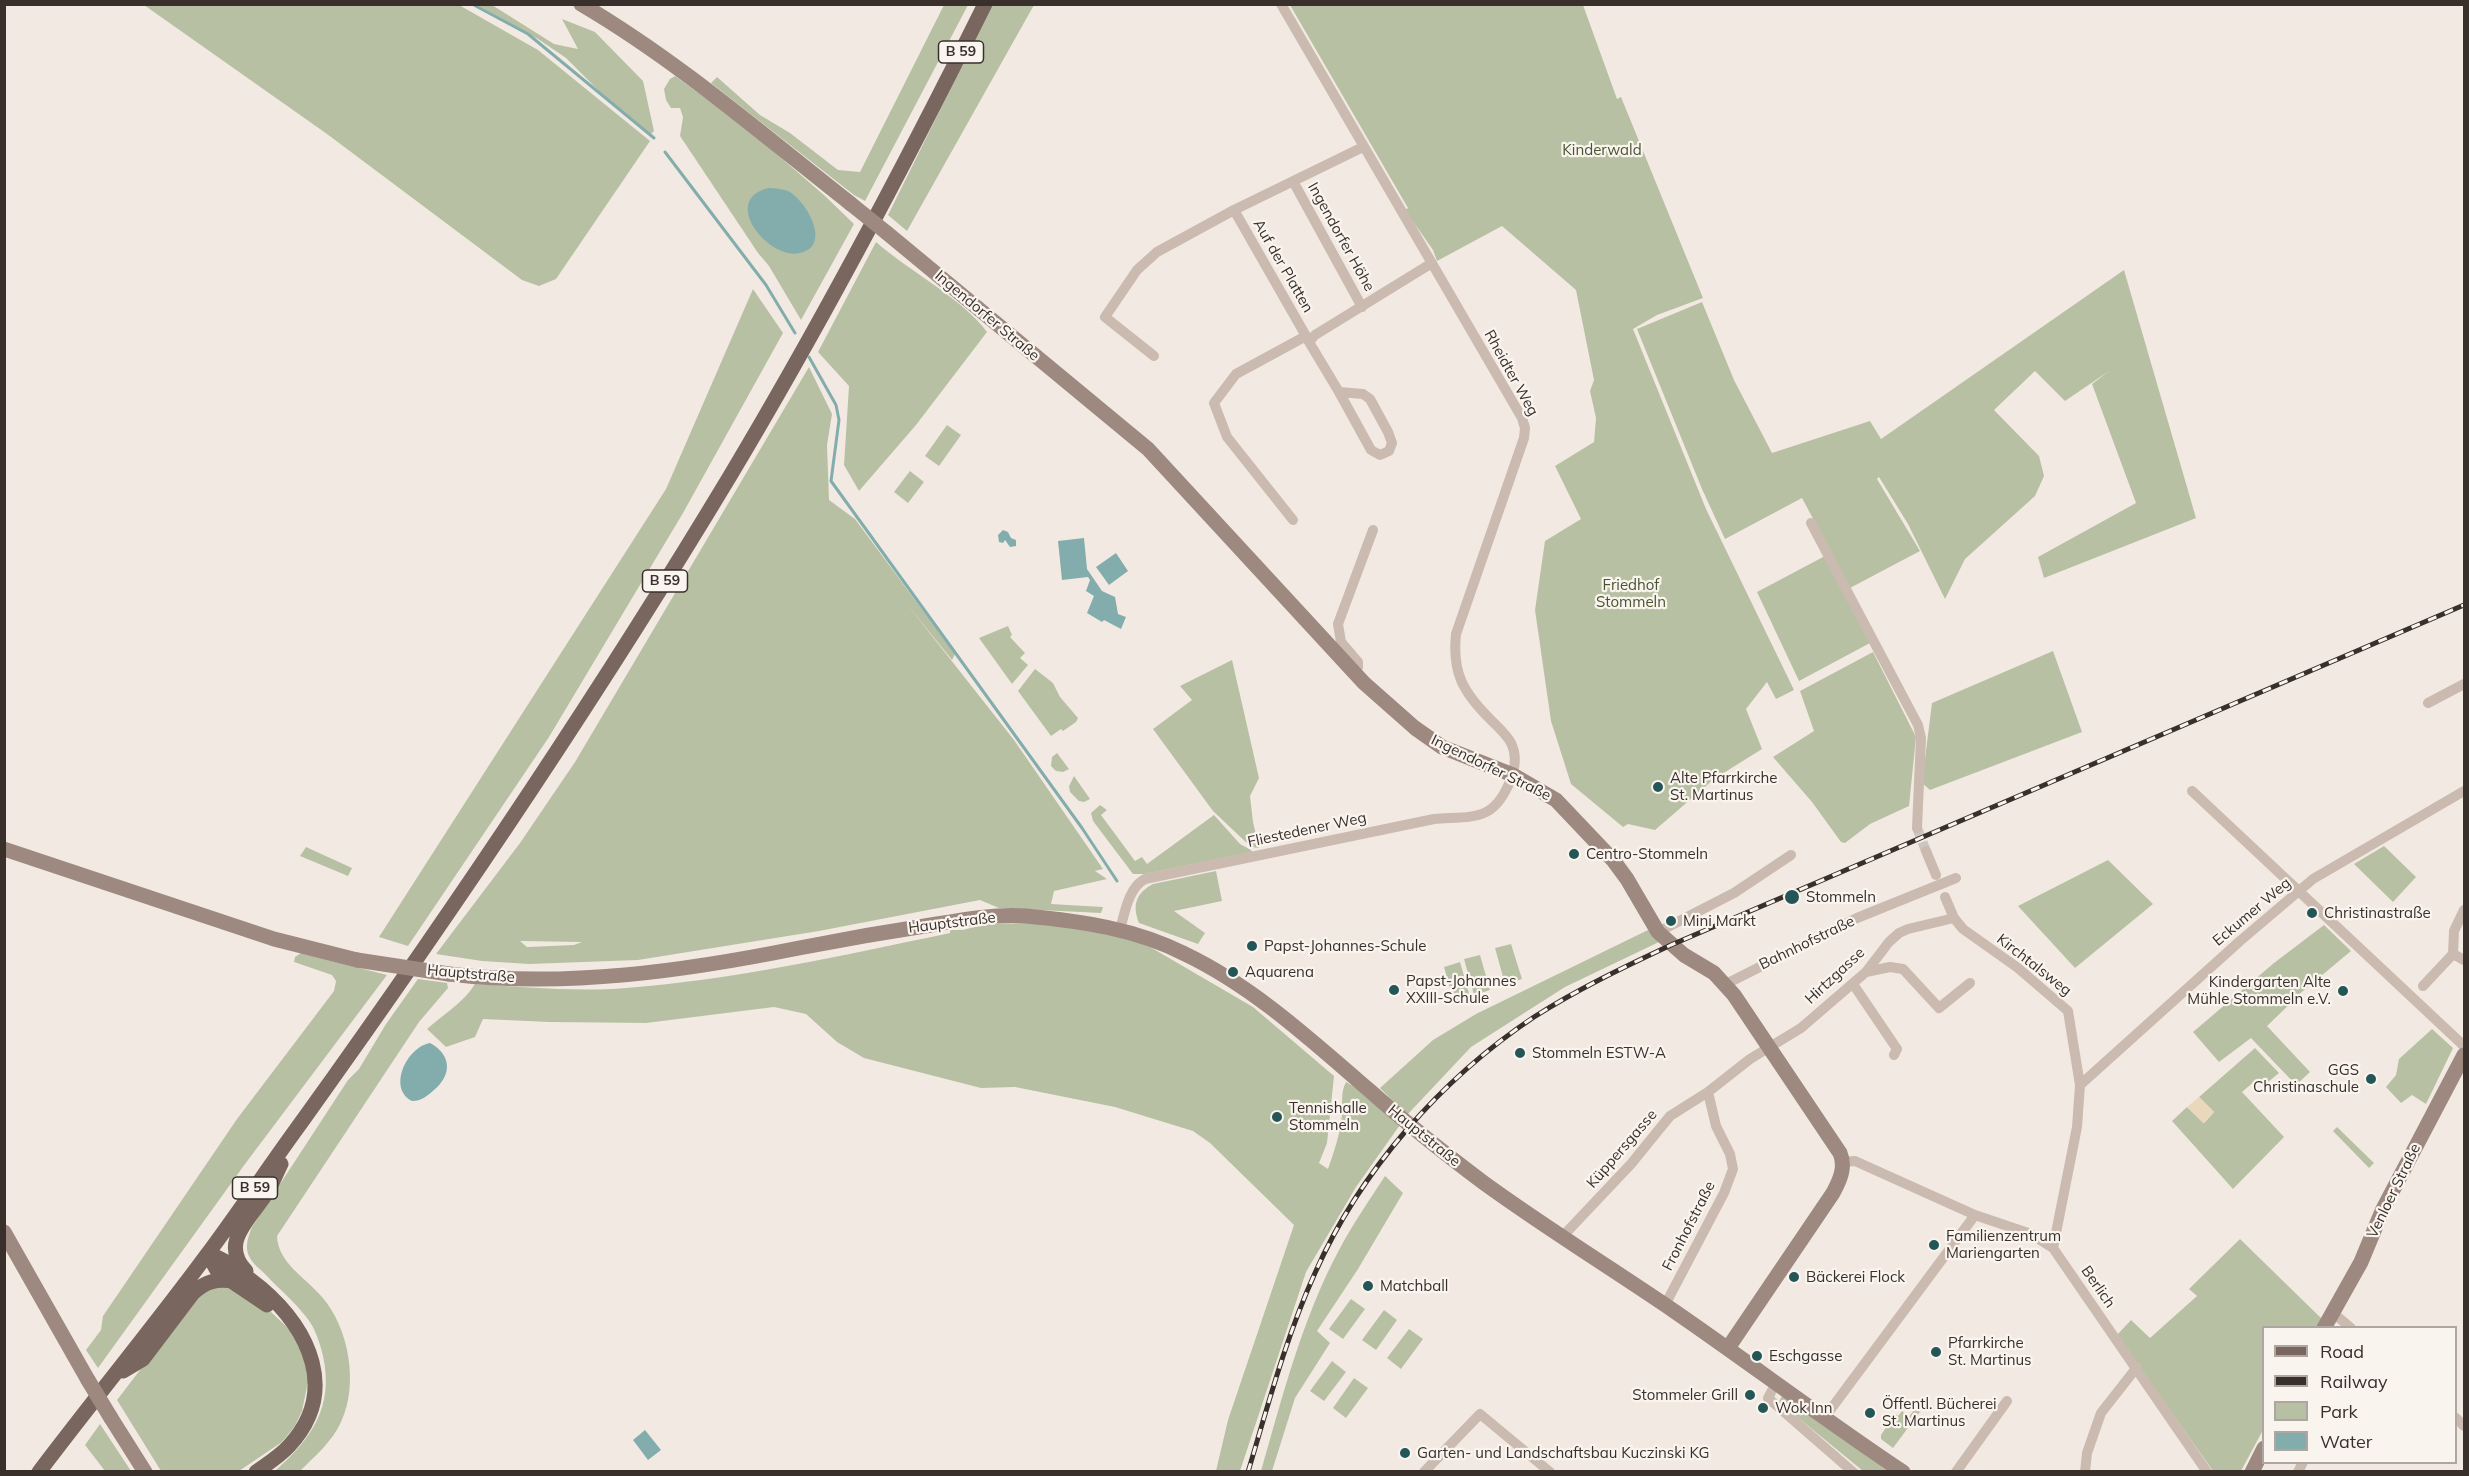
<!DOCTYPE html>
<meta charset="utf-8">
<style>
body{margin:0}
#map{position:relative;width:2469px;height:1476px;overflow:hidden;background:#f2eae2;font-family:Mulish,sans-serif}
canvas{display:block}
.frame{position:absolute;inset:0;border:6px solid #39302c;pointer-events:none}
.legend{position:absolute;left:2262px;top:1326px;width:195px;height:138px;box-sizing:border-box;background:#faf4ef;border:2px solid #ada6a1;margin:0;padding:8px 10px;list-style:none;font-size:18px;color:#39302c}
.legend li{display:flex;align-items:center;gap:12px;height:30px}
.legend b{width:30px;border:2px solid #ada6a1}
</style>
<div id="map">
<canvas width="2469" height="1476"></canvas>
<div class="frame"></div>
<ul class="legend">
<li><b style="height:8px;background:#79665f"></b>Road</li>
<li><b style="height:8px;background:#39302c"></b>Railway</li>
<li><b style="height:16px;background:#b8c0a3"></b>Park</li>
<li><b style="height:16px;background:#83adad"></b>Water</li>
</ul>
</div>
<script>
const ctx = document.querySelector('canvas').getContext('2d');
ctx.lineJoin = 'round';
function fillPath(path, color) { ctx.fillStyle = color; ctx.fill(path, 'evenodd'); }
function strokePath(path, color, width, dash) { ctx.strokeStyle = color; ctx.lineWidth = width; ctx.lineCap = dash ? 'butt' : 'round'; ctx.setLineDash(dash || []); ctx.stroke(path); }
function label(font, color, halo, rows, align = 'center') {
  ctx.font = font + ' Mulish,sans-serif'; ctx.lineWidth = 4.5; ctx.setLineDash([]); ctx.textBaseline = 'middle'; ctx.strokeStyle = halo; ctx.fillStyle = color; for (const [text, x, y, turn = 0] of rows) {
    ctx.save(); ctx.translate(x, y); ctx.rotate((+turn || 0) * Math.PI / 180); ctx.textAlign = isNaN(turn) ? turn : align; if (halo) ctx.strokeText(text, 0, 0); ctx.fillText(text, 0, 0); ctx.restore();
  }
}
fillPath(new Path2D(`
 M144,5H459L538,50L650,141L556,279L539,286L522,280L327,134Z
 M477,5H492L554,44L578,49L562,19L595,32L643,81L654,131L651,134L601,93L566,58L538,39Z
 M944,5H968L865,201L854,195L711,83L717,77L760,115L790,133L838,170L860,172Z
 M992,5H1034L907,231L888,215Z
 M1290,5H1583L1617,99L1621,97L1703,298L1657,315L1633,329L1706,509L1794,690L1776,699L1767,682L1746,709L1762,749L1714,779L1655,830L1628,824L1623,827L1571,784L1551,721L1535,610L1545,541L1581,519L1555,466L1594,442L1596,418L1590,391L1594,380L1576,290L1502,226L1437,261L1433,250L1405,210L1408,208Z
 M675,76L749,130L825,196L854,224L801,320L769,266L758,253L680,136L683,117L680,108H671L666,100L664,89L670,79Z
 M876,242C909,271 963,299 987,332L916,425L859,491L844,465L849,386L818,352Z
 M2124,270L2196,518L2044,578L2038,557L2136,503L2092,384L2109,371L2065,401L2035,371L1994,410L2039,456L2044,476L2035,496L1965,559L1945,599L1908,524L1879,477L1877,479L1920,551L1850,588L1802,498L1725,539L1702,489L1637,329L1702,302L1734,380L1772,453L1870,421L1881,439Z
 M753,289L783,333L683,513L549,737L408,946L379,937L666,489Z
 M809,367L832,414L827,445L829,500L855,519L955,654L952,660L906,603L1014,740L1103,869L1095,871L1107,879L1054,891L1051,904L1103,907L1101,913L999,908L980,900L819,931L638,960L529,964L482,961L436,954L520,843L575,762ZM520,941H521L582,942L574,945L527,947Z
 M947,425L961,435L939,466L925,456Z
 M910,471L924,482L908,503L894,492Z
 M1825,556L1870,643L1799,681L1757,592Z
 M1008,626L1012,635L1010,637L1025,653L1020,658L1028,665L1012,684L979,638Z
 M2053,651L2082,732L1930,790L1922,783L1932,703Z
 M1873,652L1916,737L1909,806L1870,824L1845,843L1841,842L1812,802L1773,757L1814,731L1800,691Z
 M1232,660L1259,778L1250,796L1253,822L1259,848L1251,847L1213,811L1153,729L1192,700L1180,686Z
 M1035,669L1053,683L1060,697L1078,718L1076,722L1063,731L1061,729L1051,736L1018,691Z
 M1057,753L1069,769L1063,772L1056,771L1051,766L1052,757Z
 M1074,776L1090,799L1084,802L1079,801L1070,792L1069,786Z
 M1100,805L1107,810L1101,815L1135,861L1142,857L1147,864L1214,815L1240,844L1251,850L1252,852L1145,874H1133L1093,821L1091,813Z
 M2384,846L2416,877L2393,902L2354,864Z
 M306,847L352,868L348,876L300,856Z
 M2108,860L2153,904L2075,968L2018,906Z
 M1216,871L1222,901L1174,911L1205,933L1198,944L1139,923C1132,905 1136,893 1153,884Z
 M1032,923L1085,929L1145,944L1253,1007L1334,1076L1327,1143L1319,1163L1328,1169C1334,1152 1340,1134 1342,1116C1343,1104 1340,1093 1346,1082L1360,1090L1394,1102L1380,1088L1433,1040L1476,1014L1648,930L1661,941L1565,987L1471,1047L1407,1115L1356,1187L1306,1272L1240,1471H1216L1228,1420L1294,1225L1210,1143L1193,1131L1115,1107L1015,1087L981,1088L864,1058L837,1042L806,1014L774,1007L646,1023L549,1022L483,1019L475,1037L446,1047L427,1029C443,1015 464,1002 475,984C524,987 576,992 626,988C732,980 845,955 950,933V930H963L986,924Z
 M2324,925L2351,951L2297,996L2296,998L2267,1026L2310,1072L2296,1085L2251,1038L2219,1062L2193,1032L2274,963Z
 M1511,944L1522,979L1505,984L1495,948Z
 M301,953L387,975L245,1164L98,1368L86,1350L101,1330L103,1316L237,1119L334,991L336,981L332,975L294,962L295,957Z
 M1480,955L1490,990L1474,995L1464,959Z
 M1460,962L1470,997L1454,1002L1444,967Z
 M418,979L447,983L448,988L419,1022L277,1236C278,1263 305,1277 322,1297C349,1328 359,1384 341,1422C332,1442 315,1456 300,1471H275C312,1438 334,1407 323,1356C320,1343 315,1328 307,1318C295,1302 279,1289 266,1275C261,1270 253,1264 250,1258C244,1248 248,1237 252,1227L348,1080L359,1069L386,1024Z
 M2432,1029L2453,1048L2426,1104L2412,1095L2401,1103L2386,1087L2396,1075L2399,1059Z
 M2255,1048L2279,1073L2263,1086L2256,1080L2242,1092L2284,1137L2233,1189L2172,1121L2187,1107L2204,1123L2214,1112L2199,1097Z
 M2337,1127L2374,1163L2369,1168L2333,1131Z
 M1385,1176L1403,1193L1358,1269L1317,1331L1330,1343L1295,1398L1272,1471H1261C1282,1398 1302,1319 1339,1250C1352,1225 1369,1201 1385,1176Z
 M2240,1239L2322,1319L2318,1327L2264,1328L2263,1430L2241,1471H2213L2117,1335L2131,1320L2150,1338L2197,1296L2189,1289Z
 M225,1285L270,1311L290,1330L304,1356L308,1382L302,1411L295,1426L282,1442L239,1471H161L117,1400L199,1293Z
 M1351,1299L1365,1309L1343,1339L1329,1329Z
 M1384,1310L1397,1320L1376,1350L1362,1340Z
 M1409,1329L1423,1339L1401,1369L1387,1358Z
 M1332,1361L1346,1372L1324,1401L1310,1391Z
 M1354,1378L1368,1388L1346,1418L1333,1408Z
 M1783,1394L1892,1471H1863L1779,1402Z
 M1917,1405L1922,1409L1893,1448L1881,1439V1435L1895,1414L1898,1416L1902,1411L1909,1417Z
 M100,1424L131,1471H105L85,1445Z`), '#b8c0a3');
fillPath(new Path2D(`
 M2199,1097L2214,1112L2203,1123L2187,1107Z`), '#ead8bd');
fillPath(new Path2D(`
 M769,188C775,188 782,189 788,191C806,200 833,246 800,253C769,261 719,199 769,188Z
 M1003,530L1008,532L1011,538L1016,540V546L1010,547L1005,540L1003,543L999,542L998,535Z
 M1084,538L1087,569L1102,591L1115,597L1118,614L1126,617L1121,629L1104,620L1102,622L1087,613L1094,596L1086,591L1090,580L1088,577L1062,580L1058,541Z
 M1116,553L1128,571L1109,585L1096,567Z
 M430,1043C452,1055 452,1075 434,1090C427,1096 422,1101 412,1101C387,1088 407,1047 430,1043Z
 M645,1430L661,1450L648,1460L633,1440Z`), '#83adad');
strokePath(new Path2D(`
 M472,4L528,34L654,138
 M665,152L766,285L795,333
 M809,357L836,405L839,420L831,481L1082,828L1117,881`), '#83adad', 3);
strokePath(new Path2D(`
 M1917,828L1926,851`), '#cdc5be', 10, [10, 5]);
strokePath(new Path2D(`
 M1294,183L1362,307
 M1234,210L1306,336
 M1154,356L1105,317L1137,270L1157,252L1234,210L1363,147
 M1339,392L1371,450L1380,455L1389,451L1392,443L1388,432L1370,399L1363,394L1339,392L1309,342L1315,335L1432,263
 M1293,520L1227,437L1214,403L1236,374L1306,336L1309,342
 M1811,523L1918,725L1921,738L1917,828
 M1354,672L1358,667V662L1341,642L1338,624L1373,530
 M2428,703L2464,684
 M2192,791L2464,1046
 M1926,851L1936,875
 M1945,897L1954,918L1963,929L2018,968L2068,1011L2080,1085L2077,1127L2053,1248
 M1120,929C1125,913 1128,888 1145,879L1434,819C1475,816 1494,822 1511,779C1515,768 1517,755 1511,743C1507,735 1497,726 1490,719C1463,692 1452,673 1456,634L1524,438L1525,428L1522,418L1281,4
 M1658,932L1734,893L1791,855
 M2453,954L2464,960
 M1866,972L1890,967L1903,969L1939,1008L1970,983
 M1726,984L1857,918L1956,878
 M1853,984L1897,1049L1894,1055
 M2423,986L2453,954L2454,931L2464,910
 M2080,1085L2240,941L2313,879L2464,791
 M1843,1162L1855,1161L1975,1215L2031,1234L2053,1248L2207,1472
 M1562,1237L1631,1164L1670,1116L1708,1092L1750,1059L1801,1028L1866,972L1889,942L1899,933L1908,929L1954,918
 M1665,1305L1724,1193L1733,1169L1730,1154L1716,1126L1708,1092
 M2332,1312L2351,1328
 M1776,1383L1768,1398L1853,1472
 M1825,1417L1975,1215
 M2456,1418L2464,1426
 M1424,1472L1480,1414L1550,1472
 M1956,1472L2007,1401
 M2085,1472L2087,1453L2101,1413L2137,1367
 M2298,1472L2303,1462`), '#cabaaf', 10);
strokePath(new Path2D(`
 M581,4C678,61 763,135 851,204
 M887,233L1148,449L1364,683L1415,728L1442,747L1513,775L1556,800L1613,860L1627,879L1658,932L1684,955L1714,973L1734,995L1840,1153C1846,1167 1840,1180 1833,1193L1728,1348
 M4,849L274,939L357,960
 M449,974C566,988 685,971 799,948C845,939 891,931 937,924C966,919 996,914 1026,916C1081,921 1136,929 1185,954C1254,987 1312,1041 1369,1090C1406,1123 1444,1153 1484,1183C1546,1228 1611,1268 1674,1311C1751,1364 1825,1420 1903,1472
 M4,1232L88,1380
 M2324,1328L2361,1262L2383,1209L2464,1055
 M111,1418L145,1472
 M2252,1472L2264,1448`), '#9d8980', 15);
strokePath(new Path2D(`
 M208,1254C227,1259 245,1276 261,1288C310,1330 339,1392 289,1446C280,1456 267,1464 256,1472
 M208,1254L218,1272L267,1305
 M246,1271C219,1243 250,1219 266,1194C272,1185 276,1174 281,1164
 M123,1371L143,1359L193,1293C206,1281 216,1279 233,1281
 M39,1472C94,1399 152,1329 206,1256C239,1212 270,1165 303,1120C453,911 597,697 730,476C822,322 905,165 985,4`), '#79665f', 15);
const rail = new Path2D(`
 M1248,1472C1268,1405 1286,1337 1315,1273C1360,1171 1441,1079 1534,1017C1578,989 1624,967 1671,945L2464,605`);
strokePath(rail, '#39302c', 5);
strokePath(rail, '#faf4ef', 3, [9]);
strokePath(new Path2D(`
 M851,204L887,233
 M357,960L449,974
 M88,1380L111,1418`), '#9d8980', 15);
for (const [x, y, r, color] of [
 [1658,787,6,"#255657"],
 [1574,854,6,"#255657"],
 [1792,897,8,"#255657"],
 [2312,913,6,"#255657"],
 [1671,921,6,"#255657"],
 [1252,946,6,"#255657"],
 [1233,972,6,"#255657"],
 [1394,990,6,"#255657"],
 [2343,991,6,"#255657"],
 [1520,1053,6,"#255657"],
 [2371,1079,6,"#255657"],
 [1277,1117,6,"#255657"],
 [1934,1245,6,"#255657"],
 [1794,1277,6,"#255657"],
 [1368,1286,6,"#255657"],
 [1936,1352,6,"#255657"],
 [1757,1356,6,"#255657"],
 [1750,1395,6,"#255657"],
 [1763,1408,6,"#255657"],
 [1870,1413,6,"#255657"],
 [1405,1453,6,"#255657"]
]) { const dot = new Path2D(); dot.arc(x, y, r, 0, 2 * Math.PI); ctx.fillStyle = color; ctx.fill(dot); strokePath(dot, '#faf4ef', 2); }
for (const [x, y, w] of [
 [961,52,45],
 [665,581,45],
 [255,1188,45]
]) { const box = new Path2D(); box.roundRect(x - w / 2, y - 11, w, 22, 4.5); ctx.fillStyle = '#faf4ef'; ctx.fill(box); strokePath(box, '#39302c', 1.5); }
label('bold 14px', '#39302c', null, [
 ["B 59",961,52],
 ["B 59",665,581],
 ["B 59",255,1188]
]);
label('15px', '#4a5532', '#faf4ef', [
 ["Kinderwald",1602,150],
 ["Friedhof",1631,585],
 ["Stommeln",1631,602]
]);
label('15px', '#39302c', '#faf4ef', [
 ["Ingendorfer Höhe",1341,237,61],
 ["Auf der Platten",1283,266,60],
 ["Ingendorfer Straße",987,316,40],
 ["Rheidter Weg",1511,373,61],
 ["Ingendorfer Straße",1491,768,26],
 ["Fliestedener Weg",1307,830,-12],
 ["Eckumer Weg",2252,912,-40],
 ["Hauptstraße",952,923,-7],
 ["Bahnhofstraße",1807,943,-26],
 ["Kirchtalsweg",2034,965,38],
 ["Hauptstraße",471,974,5],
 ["Hirtzgasse",1835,976,-43],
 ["Hauptstraße",1424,1136,39],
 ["Küppersgasse",1622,1149,-49],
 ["Venloer Straße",2394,1191,-64],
 ["Fronhofstraße",1689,1226,-63],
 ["Berlich",2098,1287,55]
]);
label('15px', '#39302c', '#faf4ef', [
 ["Alte Pfarrkirche",1670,778],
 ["St. Martinus",1670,795],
 ["Centro-Stommeln",1586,854],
 ["Stommeln",1806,897],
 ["Christinastraße",2324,913],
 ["Mini Markt",1683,921],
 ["Papst-Johannes-Schule",1264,946],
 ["Aquarena",1245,972],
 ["Papst-Johannes",1406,981],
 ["XXIII-Schule",1406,998],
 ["Kindergarten Alte",2331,982,"right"],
 ["Mühle Stommeln e.V.",2331,999,"right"],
 ["Stommeln ESTW-A",1532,1053],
 ["GGS",2359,1070,"right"],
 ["Christinaschule",2359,1087,"right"],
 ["Tennishalle",1289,1108],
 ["Stommeln",1289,1125],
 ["Familienzentrum",1946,1236],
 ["Mariengarten",1946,1253],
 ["Bäckerei Flock",1806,1277],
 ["Matchball",1380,1286],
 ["Pfarrkirche",1948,1343],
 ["St. Martinus",1948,1360],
 ["Eschgasse",1769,1356],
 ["Stommeler Grill",1738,1395,"right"],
 ["Öffentl. Bücherei",1882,1404],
 ["St. Martinus",1882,1421],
 ["Wok Inn",1775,1408],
 ["Garten- und Landschaftsbau Kuczinski KG",1417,1453]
], 'left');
</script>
